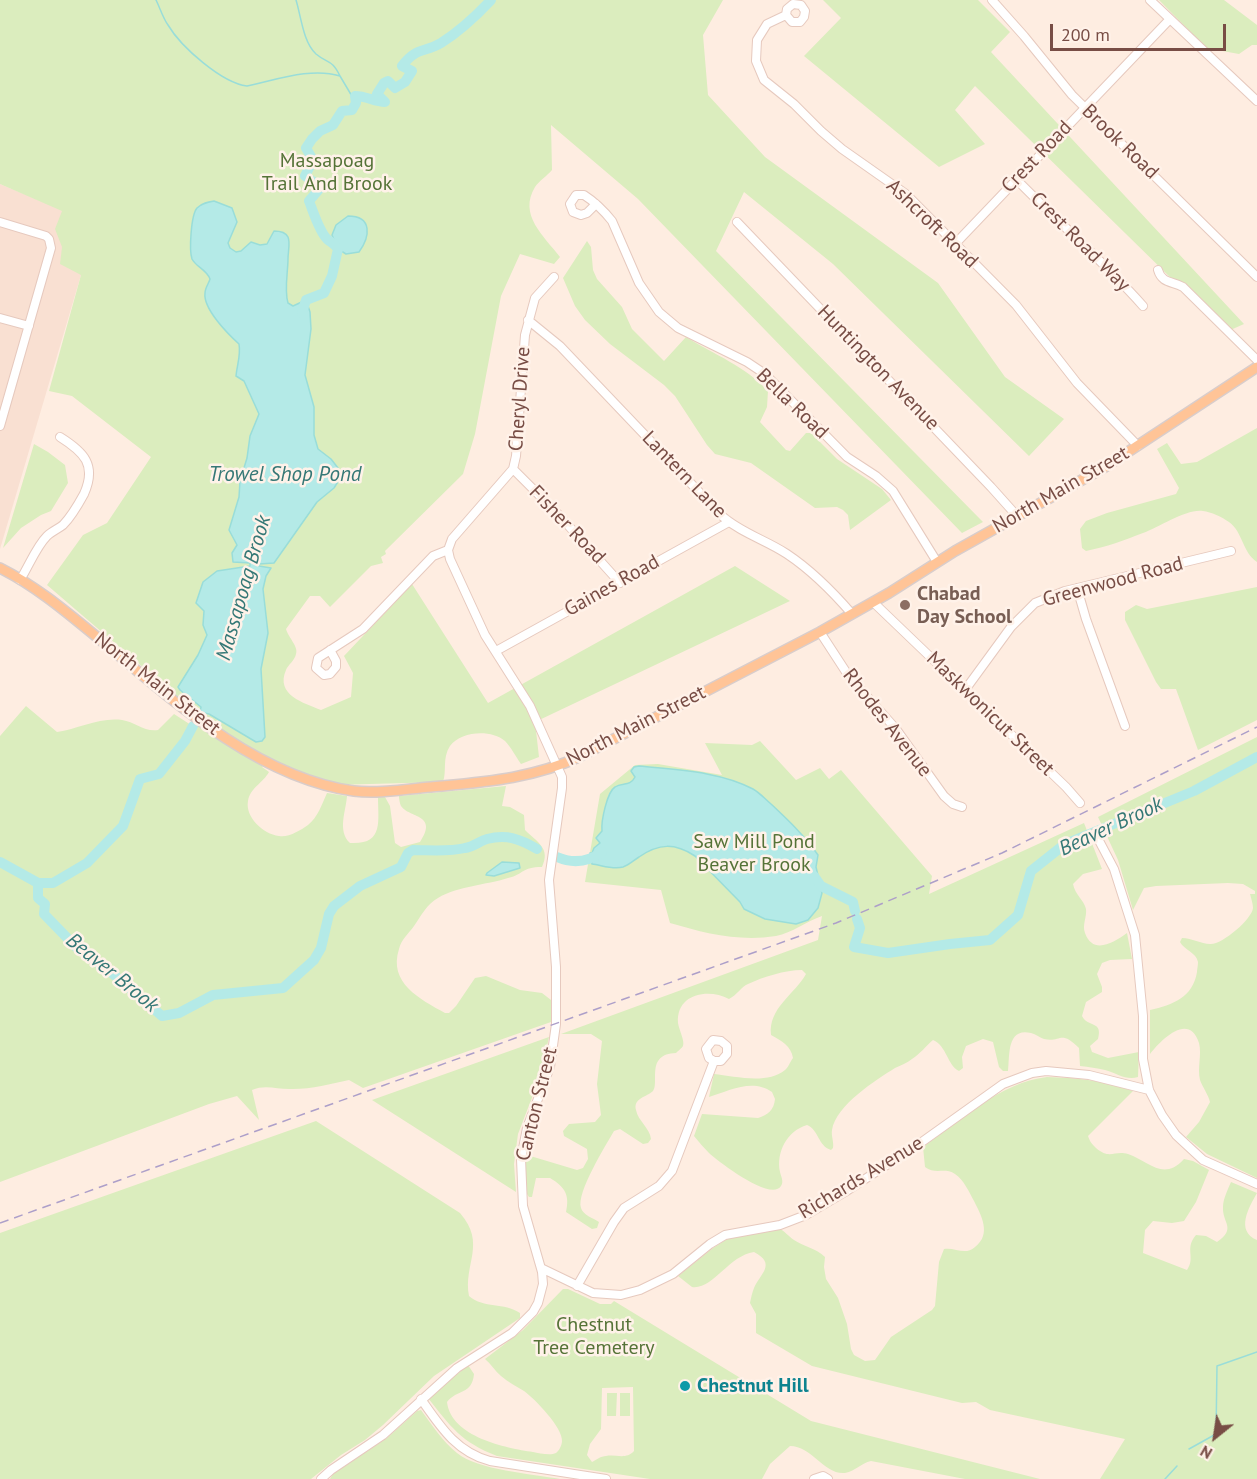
<!DOCTYPE html>
<style>
body{margin:0}
#map{position:relative;width:1257px;height:1479px;overflow:hidden;background:#feede1;font-family:"PT Sans",sans-serif}
canvas{display:block}
.north{position:absolute;left:1185px;top:1407px;width:60px;height:60px;-webkit-text-stroke:4px #fff2e9;paint-order:stroke;rotate:210deg;font-size:16px;font-weight:700;line-height:24px;text-align:center;color:#784d45}
.north::after{content:'';display:block;margin:auto;width:21px;height:27px;background:#784d45;clip-path:polygon(50% 0,100% 100%,50% 72%,0 100%)}
.scale{position:absolute;left:1050px;top:24px;width:176px;height:27px;box-sizing:border-box;border:3px solid #784d45;border-top:0;padding-left:8px;font-size:18px;line-height:21px;white-space:nowrap;color:#784d45;-webkit-text-stroke:4px #fff2e9;paint-order:stroke}
</style>
<div id="map">
<canvas width="1257" height="1479"></canvas>
<div class="north">N</div>
<div class="scale">200 m</div>
</div>
<script>
const ctx = document.querySelector('canvas').getContext('2d');
ctx.lineJoin = 'round';
function fillPath(path, color) { ctx.fillStyle = color; ctx.fill(path, 'evenodd'); }
function strokePath(path, color, width, dash) { ctx.strokeStyle = color; ctx.lineWidth = width; ctx.lineCap = dash ? 'butt' : 'round'; ctx.setLineDash(dash || []); ctx.stroke(path); }
function label(font, color, halo, rows, align = 'center') {
  ctx.font = font + ' "PT Sans",sans-serif'; ctx.lineWidth = 5; ctx.setLineDash([]); ctx.textBaseline = 'middle'; ctx.strokeStyle = halo; ctx.fillStyle = color; for (const [text, x, y, turn = 0] of rows) {
    ctx.save(); ctx.translate(x, y); ctx.rotate((+turn || 0) * Math.PI / 180); ctx.textAlign = isNaN(turn) ? turn : align; if (halo) ctx.strokeText(text, 0, 0); ctx.fillText(text, 0, 0); ctx.restore();
  }
}
fillPath(new Path2D(`
 M0,184L100,226L81,275L0,549Z`), '#f9e0d2');
fillPath(new Path2D(`
 M0,0H723L703,35L708,95L765,157L938,283L1005,377L1064,419L1029,456L833,264L744,192L716,251L983,522L962,533L638,199L551,125L552,170C547,176 539,181 535,187C518,215 544,236 560,257L554,264L520,254L501,296L475,434L463,474L385,551L386,554L381,557L383,563L371,566L330,607L320,596H310L286,629C288,637 299,647 296,654C295,660 288,665 286,670C275,695 304,703 321,710L351,697L353,673L344,656L412,584L488,703L735,566L790,601L535,722L539,757L521,764C516,757 511,747 505,741C491,729 461,731 450,746C442,758 447,771 443,782L333,785L269,759L262,767L269,772C263,783 250,788 248,801C245,817 263,834 279,836C288,838 301,830 308,825C318,817 322,804 327,793L347,796C346,811 337,831 350,843C384,845 378,822 378,797H385L390,806L395,843L401,847L420,842C439,814 409,818 401,806C400,804 399,799 399,796L506,786L502,806L510,807L524,815L525,830C537,842 551,848 542,867C521,867 525,874 508,878C486,885 458,886 438,898C427,904 421,916 414,926C409,933 401,940 399,949C388,983 420,999 445,1013H449L456,1006L475,978L486,976L520,990L542,993L551,1000V1022L363,1088L349,1080C331,1084 312,1089 293,1089C278,1090 266,1084 252,1090L259,1120L237,1096L209,1104L0,1182V736L26,706L57,732C78,729 100,717 122,720C135,722 144,732 158,730L174,714L191,725L198,710L181,700L47,585L83,535L107,523L151,457L72,396L49,391L81,275L60,264L62,247L55,229L62,211L0,184ZM502,862L517,863L514,870L489,876L487,873Z
 M823,0H978L1010,32L991,52L1244,324L1226,332L975,86L955,110L985,144L939,167L804,56L841,18Z
 M1159,0H1224L1257,25V45H1252L1239,54L1206,48Z
 M587,241L591,247L593,270L597,279L622,307L632,329L664,361L686,337C715,355 745,366 768,391L767,407L760,422L786,450L790,451L806,433H811L837,459L882,489L891,500L850,530L848,515L843,510L837,507L815,508L751,463L715,454L707,445L675,396L664,385L610,344L585,320L575,306L563,278Z
 M1257,428V562C1242,552 1243,532 1229,522C1222,517 1211,512 1203,511C1188,508 1159,527 1143,533C1125,540 1106,547 1086,551L1082,548L1080,529L1086,521L1107,513L1176,494L1179,488L1157,449L1167,443L1181,464L1197,462Z
 M34,444L48,452L65,465L68,483L51,511L41,515L21,528L3,548Z
 M1257,587V720L1198,750L1176,689H1161L1156,682L1125,620V612L1136,605L1147,609Z
 M1257,737V1178L1207,1154L1186,1137L1199,1122L1210,1102C1208,1094 1203,1088 1200,1080C1197,1068 1202,1055 1199,1043C1189,1011 1160,1041 1150,1054V1010C1173,1005 1193,997 1197,972C1197,969 1198,966 1198,962C1196,952 1184,950 1180,942L1182,938C1192,938 1201,944 1210,944C1222,945 1252,919 1253,908C1253,904 1251,898 1250,894H1255V891L1243,884L1228,883L1156,886L1144,888L1133,910L1118,860L1098,817Z
 M760,741L796,780L820,768L829,779L841,770L932,876L929,894L1084,823L1102,869L1083,874L1073,884C1075,895 1084,900 1086,909C1087,917 1082,925 1085,933C1093,955 1113,943 1127,933L1132,959L1110,960L1102,963L1097,974L1102,987V992L1086,1002L1082,1016C1088,1028 1103,1020 1098,1039L1090,1046L1092,1052L1108,1058L1139,1052L1138,1077C1127,1081 1116,1073 1105,1070C1097,1068 1089,1067 1080,1066L1079,1048C1060,1029 1061,1043 1044,1039C1040,1038 1036,1034 1031,1033C1006,1027 1010,1057 1008,1071H1003L999,1067L993,1042L983,1039L966,1046L962,1057L963,1068L959,1071C947,1065 947,1046 933,1040C926,1046 920,1054 912,1059C907,1063 901,1065 895,1068C876,1080 836,1105 832,1130C831,1136 834,1142 833,1148L831,1150C818,1146 819,1130 807,1125C787,1131 776,1152 780,1172C781,1177 784,1181 781,1186C771,1202 719,1162 709,1153C704,1148 699,1142 694,1136L702,1114L758,1118C768,1115 774,1110 775,1099L772,1092C752,1078 729,1091 709,1097L714,1074C734,1076 767,1085 785,1070C788,1068 790,1062 793,1058C791,1046 782,1041 771,1035C768,1008 795,994 806,974L802,970C785,970 763,977 748,984C741,987 737,995 729,999C708,988 676,994 678,1023C679,1030 685,1041 683,1046C682,1048 678,1051 676,1053C645,1054 660,1083 653,1091C647,1097 633,1098 636,1110C638,1121 650,1128 651,1139L648,1143L643,1144L620,1129L614,1131C606,1145 576,1193 581,1208C583,1215 593,1218 599,1222L597,1228L592,1229L566,1212C570,1195 565,1187 550,1178H536L532,1197H529C521,1186 524,1168 527,1155L577,1170L583,1168L588,1159L587,1149L564,1136L563,1131L569,1124L595,1122L601,1115L597,1084L602,1041L591,1034H561L818,940L822,916C807,921 792,933 776,936C739,942 704,933 670,923L661,890L585,882L600,794L635,765L658,764L722,775L705,743L752,745Z
 M549,1037L540,1077L518,1134L514,1164L516,1192L372,1100Z
 M1047,1077C1078,1078 1102,1080 1133,1091L1088,1136C1090,1142 1092,1144 1096,1148C1110,1160 1114,1150 1128,1154C1149,1161 1163,1182 1184,1159L1193,1161L1209,1170L1196,1202L1184,1221L1172,1223L1153,1221L1145,1230L1143,1253L1187,1270C1196,1257 1184,1249 1196,1235L1206,1236L1217,1242C1237,1228 1222,1223 1223,1207C1223,1199 1228,1189 1231,1182L1257,1193C1249,1207 1235,1231 1257,1240V1479H1100L1125,1439L990,1410L976,1402L962,1403L812,1366L756,1333V1314L750,1303C751,1298 752,1293 754,1288C760,1274 777,1264 754,1252C728,1256 713,1290 692,1287L678,1276L713,1248L732,1236L778,1228C785,1231 788,1236 794,1240C804,1247 816,1248 825,1257L824,1267L826,1279L838,1298L847,1324L851,1349L854,1355L865,1361L875,1360L891,1337L932,1310L935,1306L939,1262L944,1249C955,1247 965,1256 975,1247C992,1234 981,1215 974,1201C969,1192 964,1180 955,1174C945,1167 935,1175 925,1167L923,1147C961,1120 999,1083 1047,1077Z
 M316,1121L460,1213C487,1244 463,1264 469,1296C484,1309 504,1302 520,1313V1318L434,1376L383,1425L365,1440L341,1455L311,1479H0V1233Z
 M563,1289H568L600,1304H611L614,1301L811,1421L1040,1479H965L871,1461C861,1463 856,1471 845,1473C824,1475 812,1446 790,1446L770,1464L762,1479H650L497,1456C461,1442 451,1427 428,1398L468,1365L474,1374C472,1395 457,1389 447,1402C451,1437 506,1448 533,1452C539,1453 550,1456 556,1453C559,1451 562,1445 562,1441C563,1428 535,1399 524,1391C516,1386 508,1382 501,1376C495,1371 491,1364 485,1359L523,1330ZM633,1387L634,1451C626,1460 616,1454 606,1456C601,1456 596,1460 592,1462L587,1455L590,1444L601,1429L602,1388Z
 M607,1393H617L616,1416H607Z
 M620,1393H630V1416H620Z
 M421,1410C432,1425 443,1442 457,1453C477,1470 533,1474 560,1479H330L333,1474L387,1438L417,1411Z`), '#dbedbe');
const water = new Path2D(`
 M214,201L232,208L237,222L228,243L230,248L236,252L241,251L251,242L260,245L267,244L274,231C295,231 288,246 288,259C288,272 284,290 288,303L293,306L306,300L310,312L311,329L305,375L314,407V435L318,449L331,459L338,468L339,480L334,488L317,502L274,563L259,564V566L271,568L266,576L263,589L268,633L261,669L265,737L262,741L256,742L209,714L200,712L201,707L180,690L178,687L198,655L207,635L203,625L204,611L196,603L203,582L217,571L250,566V563L233,562L232,553L237,545L229,530L239,497L240,481L247,458L250,436L259,414L244,381L236,376C237,364 241,356 239,344C228,334 203,309 205,293C205,288 209,283 210,279C207,270 196,267 192,259C189,250 191,215 197,208C202,203 208,202 214,201Z
 M348,216C373,216 370,237 359,252L346,254L338,249L332,235L336,225Z
 M639,766C676,770 719,771 753,789C760,793 765,799 771,804C789,821 805,836 818,855L816,867L822,893L818,908L808,920L796,924L765,919L744,909L740,902L695,856C675,843 659,843 639,857C634,860 629,865 623,867C613,870 601,865 592,864L590,853H592L594,848L600,843L596,838L602,831C601,821 607,792 615,787C622,782 630,787 635,777L631,771L634,767Z
 M502,862L519,863L520,868L494,876L486,875L487,873Z`);
fillPath(water, '#b4eae7');
strokePath(water, '#99ddd9', 1.5);
strokePath(new Path2D(`
 M156,0C160,8 163,18 168,25C181,47 222,83 247,86C276,80 311,67 340,76L356,103
 M296,0C301,16 303,42 316,54C328,64 332,59 340,76
 M1189,1449L1216,1434L1217,1366L1257,1352
 M1165,1479L1177,1466`), '#99ddd9', 1.5);
strokePath(new Path2D(`
 M302,313L306,300L324,293L332,276L338,249C334,243 332,243 327,239C319,231 313,211 309,201L321,187L305,176L313,160L306,148L312,139L320,131L333,125L342,111L352,110L356,103L355,96C367,96 374,102 385,102L377,94L384,83L388,81L395,88L405,82L412,71L402,66C416,47 424,53 441,43C460,31 476,16 491,0
 M557,857C573,864 588,862 602,852
 M0,862L38,883H53L87,863L123,826L140,779L159,774L185,741L193,726
 M814,876L821,886L853,902L855,911
 M38,883V898L45,904L44,914L76,947L113,974L162,1016L179,1013L213,995L283,988L314,960L321,948L329,914L334,906L360,886L401,867L408,853L413,850C430,850 448,852 465,848C473,847 480,841 487,839C507,834 520,839 537,849
 M857,919L860,928L854,947L888,953L950,944L990,940L1018,915L1031,871L1065,844L1194,791L1257,757`), '#b4eae7', 10);
const minor = new Path2D(`
 M992,0L1024,36L1072,95L1257,277
 M1150,0L1257,101
 M786,15L787,9L793,4L801,5L805,11L804,17L800,22H792L786,15L767,24L757,40L756,61L764,80L794,104L821,131L842,149L906,194L1016,305L1077,383L1138,446
 M1016,179C1058,222 1103,261 1143,306
 M596,204L587,213L581,215L573,212L570,204L576,195H584C595,202 604,211 612,221L639,283L659,312L678,328L747,362L765,374L847,457L876,476L893,491L937,562
 M0,222L46,236L49,239L51,248L0,426
 M737,222L991,487L1017,516
 M955,244L1170,19
 M1158,270C1162,284 1173,281 1183,287L1257,360
 M0,318L29,326
 M528,320L560,346L722,516C741,533 766,540 787,554C811,570 833,592 852,614
 M513,469L558,514L620,583
 M20,580C29,566 36,547 47,536C52,531 58,529 63,525C72,516 78,505 84,494C97,465 84,452 60,437
 M1077,588L1086,619L1125,726
 M873,602L1066,787L1080,803
 M820,632L848,675L896,729L944,796L953,804L962,807
 M330,650L336,661V667L330,674L324,675L316,668L318,658L363,629L433,556L448,550
 M496,651L729,522
 M965,690L1011,627L1035,603L1065,591L1231,551
 M1095,833L1114,869L1135,935L1143,1016V1059L1149,1090L1162,1115L1176,1135L1190,1148L1203,1160L1257,1184
 M541,1268L593,1293L621,1295L640,1290L673,1274L710,1244L725,1235L780,1225L806,1215L845,1192L919,1144L1003,1084L1032,1073L1046,1071L1089,1075L1149,1090
 M577,1286L614,1222L624,1208L659,1186L672,1171L714,1061H721L727,1054V1046L721,1041L713,1040L706,1049L709,1058L714,1061
 M421,1399C440,1426 456,1452 490,1461L606,1479
 M321,1479L331,1470L383,1435L457,1368L512,1333L533,1312L538,1303L543,1284L542,1272L523,1206L521,1159L527,1128L550,1067L556,1024V967L549,880L562,788V777L530,706L485,635L450,559L448,550L452,539L513,469L516,456L525,335L535,298L554,277
 M814,1479L823,1476L828,1479`);
const major = new Path2D(`
 M0,568C38,587 70,615 103,642C174,702 259,778 354,791C379,794 405,789 431,787C484,782 532,779 581,756L820,632L889,593L955,551L1105,467L1257,367`);
strokePath(minor, '#e6c9be', 10);
strokePath(major, '#d9cdcb', 12);
strokePath(minor, '#fff', 8);
strokePath(major, '#ffc497', 9);
strokePath(new Path2D(`
 M0,1223L836,923L1002,853L1257,727`), '#ad9fc9', 1.5, [9, 6]);
for (const [x, y, r, color] of [
 [905,605,6,"#8d6e63"],
 [685,1386,6,"#0f9aa8"]
]) { const dot = new Path2D(); dot.arc(x, y, r, 0, 2 * Math.PI); ctx.fillStyle = color; ctx.fill(dot); strokePath(dot, '#fff2e9', 2); }
label('20px', '#784d45', '#fff2e9', [
 ["Brook Road",1120,142,44],
 ["Crest Road",1037,157,-46],
 ["Ashcroft Road",932,224,44],
 ["Crest Road Way",1080,242,45],
 ["Huntington Avenue",878,368,46],
 ["Cheryl Drive",520,399,-86],
 ["Bella Road",792,404,44],
 ["Lantern Lane",684,475,46],
 ["North Main Street",1061,490,-30],
 ["Fisher Road",567,525,46],
 ["Greenwood Road",1113,582,-15],
 ["Gaines Road",612,586,-29],
 ["North Main Street",157,684,38],
 ["Maskwonicut Street",990,714,44],
 ["Rhodes Avenue",887,723,52],
 ["North Main Street",636,726,-27],
 ["Canton Street",537,1104,-76],
 ["Richards Avenue",861,1178,-31]
]);
label('20px', '#557337', '#fff2e9', [
 ["Massapoag",327,161],
 ["Trail And Brook",327,184],
 ["Saw Mill Pond",754,842],
 ["Beaver Brook",754,865],
 ["Chestnut",594,1325],
 ["Tree Cemetery",594,1348]
]);
label('bold 20px', '#785e54', '#fff2e9', [
 ["Chabad",917,594],
 ["Day School",917,617]
], 'left');
label('bold 20px', '#0d838f', '#fff2e9', [
 ["Chestnut Hill",697,1386]
], 'left');
label('italic 21px', '#357876', '#fff2e9', [
 ["Trowel Shop Pond",285,475],
 ["Massapoag Brook",244,588,-74],
 ["Beaver Brook",1111,827,-25],
 ["Beaver Brook",112,973,39]
]);
</script>
